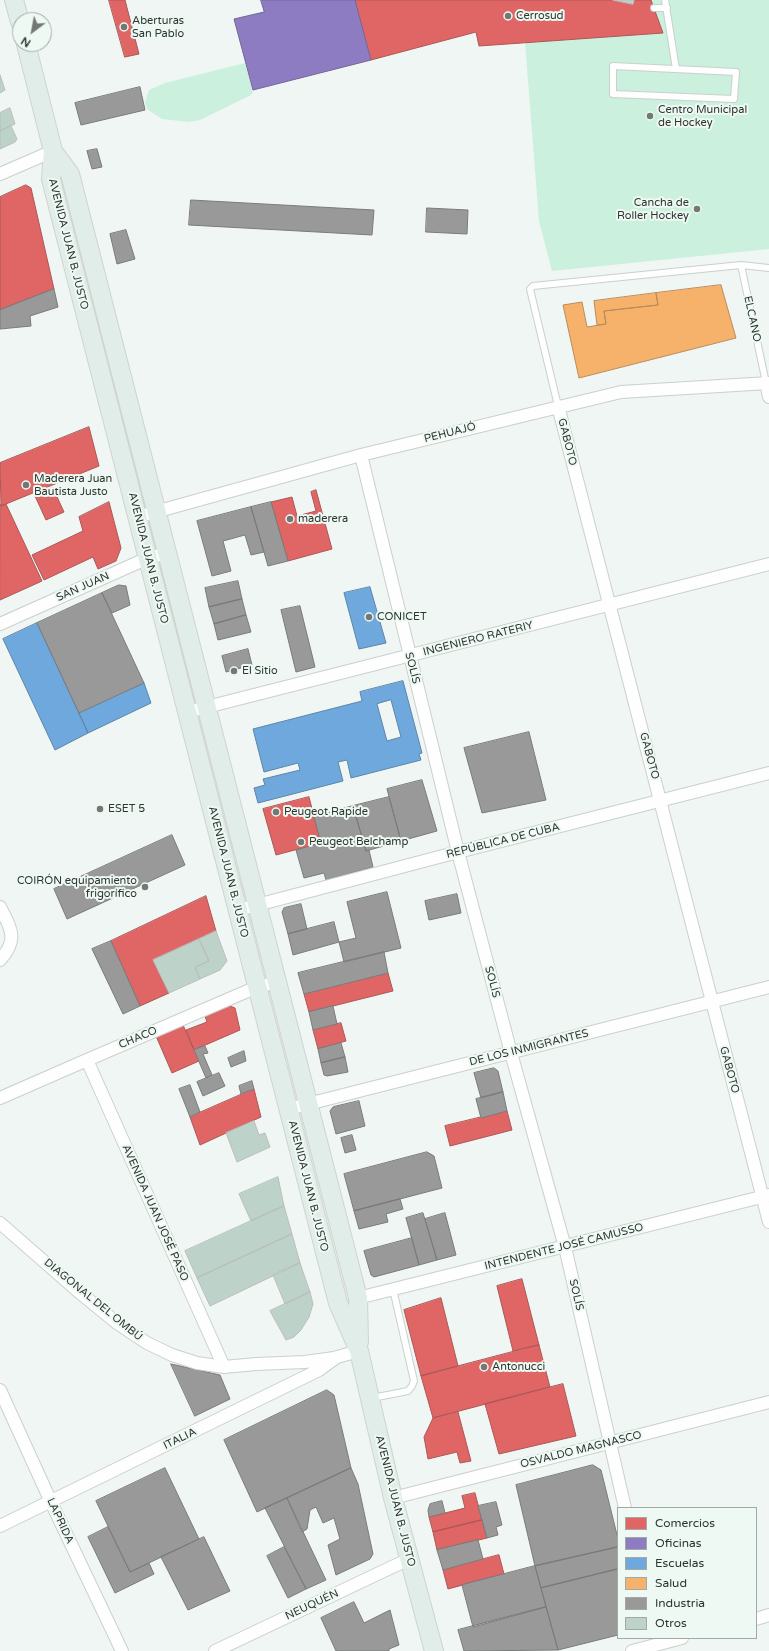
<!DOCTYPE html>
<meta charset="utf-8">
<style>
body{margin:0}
#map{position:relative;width:769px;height:1651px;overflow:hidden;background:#f0f6f3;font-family:"Varela Round",sans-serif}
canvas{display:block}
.legend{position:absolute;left:617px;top:1507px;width:140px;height:132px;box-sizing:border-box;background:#edf9f2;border:1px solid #a1aaa5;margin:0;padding:5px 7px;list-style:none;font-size:12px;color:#2f3431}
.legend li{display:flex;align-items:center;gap:8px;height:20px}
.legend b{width:20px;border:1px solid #a1aaa5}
.north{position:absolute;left:12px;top:12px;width:40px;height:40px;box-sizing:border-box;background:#edf9f2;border:1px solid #a1aaa5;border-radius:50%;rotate:212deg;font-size:11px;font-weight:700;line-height:16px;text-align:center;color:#2f3431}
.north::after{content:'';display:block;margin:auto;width:14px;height:18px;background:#737875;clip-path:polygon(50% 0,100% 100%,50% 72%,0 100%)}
</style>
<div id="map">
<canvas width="769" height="1651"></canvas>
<ul class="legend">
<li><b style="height:11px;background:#e06666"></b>Comercios</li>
<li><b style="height:11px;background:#8e7cc3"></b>Oficinas</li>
<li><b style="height:11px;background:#6fa8dc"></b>Escuelas</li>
<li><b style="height:11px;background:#f6b26b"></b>Salud</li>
<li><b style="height:11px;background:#999"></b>Industria</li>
<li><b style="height:11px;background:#bdd3c9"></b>Otros</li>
</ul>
<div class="north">N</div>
</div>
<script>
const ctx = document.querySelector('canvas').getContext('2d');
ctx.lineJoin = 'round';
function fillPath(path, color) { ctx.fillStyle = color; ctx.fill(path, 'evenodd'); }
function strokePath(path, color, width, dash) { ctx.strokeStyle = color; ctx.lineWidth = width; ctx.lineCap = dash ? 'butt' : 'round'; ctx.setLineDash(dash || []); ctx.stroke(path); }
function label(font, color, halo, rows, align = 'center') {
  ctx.font = font + ' "Varela Round",sans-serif'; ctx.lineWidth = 4; ctx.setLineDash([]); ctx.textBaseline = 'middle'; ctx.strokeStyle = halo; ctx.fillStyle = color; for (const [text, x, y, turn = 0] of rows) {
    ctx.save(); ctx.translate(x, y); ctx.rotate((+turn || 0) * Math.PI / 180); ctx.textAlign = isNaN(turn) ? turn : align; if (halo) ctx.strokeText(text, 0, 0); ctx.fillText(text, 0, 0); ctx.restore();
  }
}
fillPath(new Path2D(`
 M651,0H769V249L552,271L539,221L525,42L663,33Z
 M245,63L253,92L251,95L200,120L189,122L162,119L147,109L145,102L149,90L165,83Z`), '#cbf0dd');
const shops = new Path2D(`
 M109,0H125L139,54L125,57Z
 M355,0H651L663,33L479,46L476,32L371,60Z
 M26,185L31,188L54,289L0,310V197Z
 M89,427L99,466L1,506L0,463Z
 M53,488L64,512L46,520L35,496Z
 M316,490L332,549L288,561L271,502L292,497L297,516L316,511L311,492Z
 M109,502L121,548L116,561L98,569L93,557L44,580L32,555L83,531L79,517Z
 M0,504L1,506L6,504L42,581L0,600Z
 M309,797L321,843L276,855L263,809Z
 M206,896L216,931L153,960L169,993L140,1006L111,941Z
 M388,973L393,991L309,1012L304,994Z
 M230,1006L235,1008L240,1030L194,1050L186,1030L207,1022L205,1016Z
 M341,1023L346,1041L318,1049L313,1030Z
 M183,1025L199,1061L172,1073L156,1036Z
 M254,1089L261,1117L200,1145L190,1117Z
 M507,1111L512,1130L450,1146L445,1126Z
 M522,1279L539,1345L513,1351L497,1286Z
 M441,1298L458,1366L421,1376L404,1310Z
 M539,1345L550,1387L433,1418L421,1376Z
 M563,1384L576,1436L499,1454L485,1404Z
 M458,1412L471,1461L460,1463L457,1452L428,1459L424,1437L433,1418Z
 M475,1493L482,1520L433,1532L429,1517L465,1508L462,1496Z
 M482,1520L487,1538L437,1550L433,1532Z
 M499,1555L504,1574L448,1589L443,1570Z`);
fillPath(shops, '#e06666');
strokePath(shops, '#ab5756', 1);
const offices = new Path2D(`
 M261,0H355L371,60L253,90L234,19L264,12Z`);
fillPath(offices, '#8e7cc3');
strokePath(offices, '#726697', 1);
const schools = new Path2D(`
 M370,587L386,643L359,649L344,593Z
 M37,623L88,733L55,750L3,639Z
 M403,681L422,753L419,754L421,760L351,778L347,760L338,762L343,781L258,803L254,788L265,785L263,779L300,770L298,763L264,772L253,729L362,701L360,692ZM391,700L401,737L387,741L377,704Z
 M144,683L151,703L88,733L79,713Z`);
fillPath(schools, '#6fa8dc');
strokePath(schools, '#5c85a9', 1);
const health = new Path2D(`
 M721,285L736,338L579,378L563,305L582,302L587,327L606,324L604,311L658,305L656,293Z
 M656,293L658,305L604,311L606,324L597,325L594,301Z`);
fillPath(health, '#f6b26b');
strokePath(health, '#ba8c5a', 1);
const industry = new Path2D(`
 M140,87L145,110L81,125L75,103Z
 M97,149L102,167L92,169L87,151Z
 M191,200L374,210L372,235L189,225Z
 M427,208L468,210L467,234L426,232Z
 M126,230L135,259L117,264L110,234Z
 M54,289L58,307L30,316L31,326L0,329V310Z
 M271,502L288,561L268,566L251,507Z
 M251,507L264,552L251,555L245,535L223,541L231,571L212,576L197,521Z
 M238,581L242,599L209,607L205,588Z
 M119,585L126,586L130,605L112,613L102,593Z
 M102,593L144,683L79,713L37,623Z
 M242,599L246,615L214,624L209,607Z
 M300,606L315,667L296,672L281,610Z
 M246,615L251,632L218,640L214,624Z
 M248,649L252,665L226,672L222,656Z
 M529,732L546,800L482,813L464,748Z
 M422,780L437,831L401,841L387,789Z
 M389,797L401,841L366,851L353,806Z
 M353,806L366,851L369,850L373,867L326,880L324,873L304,878L296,850L321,843L314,817Z
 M172,835L185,865L67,919L54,889Z
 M387,892L401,948L344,962L339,942L356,938L347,902Z
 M457,894L461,913L429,920L425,901Z
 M301,904L307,929L288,934L282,912L284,908Z
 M334,922L339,942L293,955L288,934Z
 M111,941L140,1006L123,1014L92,949Z
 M384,952L388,973L304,994L298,973Z
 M333,1006L337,1024L313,1030L309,1012Z
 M341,1043L345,1057L321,1063L318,1049Z
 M205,1046L208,1053L203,1054L212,1075L206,1078L194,1050Z
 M244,1051L246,1061L231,1067L228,1058Z
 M345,1057L348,1072L327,1076L324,1075L321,1063Z
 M494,1068L498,1071L503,1092L481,1098L474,1073Z
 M219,1073L225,1086L203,1096L197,1082Z
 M252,1081L254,1089L241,1094L239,1086Z
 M190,1085L200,1112L190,1117L179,1089Z
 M503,1092L507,1111L481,1118L476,1099Z
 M359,1101L365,1126L336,1134L330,1111L333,1107Z
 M352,1135L356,1150L345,1153L341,1138Z
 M427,1152L434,1156L442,1188L354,1211L344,1174Z
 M400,1199L403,1209L386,1214L388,1222L359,1229L354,1211Z
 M423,1213L437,1260L419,1265L406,1218Z
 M445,1213L456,1255L437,1260L425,1219Z
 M412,1238L419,1265L374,1277L371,1275L364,1251Z
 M171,1364L220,1375L230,1399L195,1416Z
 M327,1390L334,1395L351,1468L257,1512L224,1440Z
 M593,1465L601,1470L618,1539V1547L535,1566L516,1485Z
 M165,1468L199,1539L130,1572L96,1501Z
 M351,1468L358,1484L373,1554L370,1559L336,1575L328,1545L340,1539L334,1518L323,1523L316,1507L310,1510L307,1529L302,1532L287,1498Z
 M287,1498L326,1580L306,1589L265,1508Z
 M442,1501L445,1513L429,1517L428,1510L430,1504Z
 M496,1502L502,1525L496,1527L498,1535L487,1538L478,1506Z
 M108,1527L130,1572L149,1563L154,1574L115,1593L88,1537Z
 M204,1537L230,1591L188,1610L161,1557Z
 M478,1540L483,1559L443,1570L437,1550Z
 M284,1547L306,1589L288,1598L267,1556Z
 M618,1547V1569L541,1588L535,1566Z
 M535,1566L546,1607L473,1627L462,1585Z
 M618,1569V1635L558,1650L541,1588Z
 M354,1602L364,1623L390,1610L399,1645L389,1649V1651H336L321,1618Z
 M546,1607L558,1650L464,1651L458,1630Z`);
fillPath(industry, '#999');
strokePath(industry, '#797b7a', 1);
const building = new Path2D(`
 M613,0H634L633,4Z
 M0,75L5,90L0,93Z
 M10,108L15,124L0,131V113Z
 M11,126L17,139L15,142L0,149V131Z
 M216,931L227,961L220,970L200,979L195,967L209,961L199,939Z
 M199,939L209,961L195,967L200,979L169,993L153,960Z
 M254,1121L259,1135L265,1133L270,1147L237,1162L226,1133Z
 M278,1177L284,1206L251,1221L239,1194Z
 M284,1206L292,1234L197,1278L185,1251Z
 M292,1234L300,1263L210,1306L197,1278Z
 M300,1263L310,1292L285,1304L273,1275Z
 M310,1292L313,1304L309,1317L301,1330L294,1337L286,1340L270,1311Z`);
fillPath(building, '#bdd3c9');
strokePath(building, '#babebb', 1);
const lane = new Path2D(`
 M665,0L676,69
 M654,8H667
 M613,66L736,72L734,99L613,94Z
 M741,265L766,383
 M558,406L530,289L533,286L741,265L769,268
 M372,1398L408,1391L412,1386L414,1381L393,1289`);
const street = new Path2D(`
 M0,174L53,151
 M766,383L769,397
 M558,406L769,1222
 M361,455L458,852L511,1053L565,1247L625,1508
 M137,517L361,455L621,392L769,383
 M0,624L148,558L167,553
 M187,712L769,564
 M0,907C11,929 19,939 0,960
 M238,910L458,852L769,773
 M87,1060L224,1367
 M0,1098L87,1060L257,987L277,982
 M288,1109L769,987
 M0,1223L79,1292L117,1323L147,1343L172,1355L197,1363L224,1367L256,1364L305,1362L334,1358
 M358,1298L769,1195
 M0,1390L51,1502L122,1651
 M393,1498L769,1402
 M0,1526L319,1370L337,1357L359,1351
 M756,1619L769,1615
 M215,1651L409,1559
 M632,1651L682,1638`);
const primary = new Path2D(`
 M14,0L20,22
 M26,44L53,151L51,179L338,1303L359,1351L393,1498L434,1651
 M53,151L70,174L358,1298L359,1342`);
strokePath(lane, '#cbd0cd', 8);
strokePath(street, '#cbd0cd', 14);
strokePath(primary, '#d0d3d2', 20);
strokePath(lane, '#fdfefd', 6);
strokePath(street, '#fdfefd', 12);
strokePath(primary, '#e0ede8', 18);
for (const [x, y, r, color] of [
 [508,16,4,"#737875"],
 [124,27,4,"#737875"],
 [650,116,4,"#737875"],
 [697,209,4,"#737875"],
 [26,485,4,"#737875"],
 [290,519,4,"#737875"],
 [369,617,4,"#737875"],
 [234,671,4,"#737875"],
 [100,809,4,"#737875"],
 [276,812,4,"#737875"],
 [301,842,4,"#737875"],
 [145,887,4,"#737875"],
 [484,1367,4,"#737875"]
]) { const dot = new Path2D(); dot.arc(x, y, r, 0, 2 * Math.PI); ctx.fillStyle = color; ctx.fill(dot); strokePath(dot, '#edf9f2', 1.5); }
label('11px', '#2f3431', '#edf9f2', [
 ["Cerrosud",516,16],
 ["Aberturas",132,21],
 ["San Pablo",132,34],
 ["Centro Municipal",658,110],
 ["de Hockey",658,123],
 ["Cancha de",689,203,"right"],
 ["Roller Hockey",689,216,"right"],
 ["Maderera Juan",34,479],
 ["Bautista Justo",34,492],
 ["maderera",298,519],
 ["CONICET",377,617],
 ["El Sitio",242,671],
 ["ESET 5",108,809],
 ["Peugeot Rapide",284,812],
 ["Peugeot Belchamp",309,842],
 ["COIRÓN equipamiento",137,881,"right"],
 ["frigorífico",137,894,"right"],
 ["Antonucci",492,1367]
], 'left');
label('11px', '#2f3431', '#edf9f2', [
 ["AVENIDA JUAN B. JUSTO",68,244,76],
 ["ELCANO",752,319,78],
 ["PEHUAJÓ",450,433,-14],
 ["GABOTO",567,442,76],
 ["AVENIDA JUAN B. JUSTO",148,558,76],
 ["SAN JUAN",83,587,-24],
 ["INGENIERO RATERIY",478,639,-14],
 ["SOLÍS",412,668,76],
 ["GABOTO",649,756,75],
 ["REPÚBLICA DE CUBA",503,841,-14],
 ["AVENIDA JUAN B. JUSTO",228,872,76],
 ["SOLÍS",492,982,75],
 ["CHACO",138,1038,-23],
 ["DE LOS INMIGRANTES",529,1048,-14],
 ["GABOTO",729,1070,75],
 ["AVENIDA JUAN B. JUSTO",308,1186,76],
 ["AVENIDA JUAN JOSÉ PASO",155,1213,66],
 ["INTENDENTE JOSÉ CAMUSSO",564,1247,-14],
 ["SOLÍS",576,1295,77],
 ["DIAGONAL DEL OMBÚ",93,1300,39],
 ["ITALIA",180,1439,-26],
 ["OSVALDO MAGNASCO",581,1450,-14],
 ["AVENIDA JUAN B. JUSTO",395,1501,76],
 ["LAPRIDA",60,1521,65],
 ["NEUQUÉN",312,1605,-25]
]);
</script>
